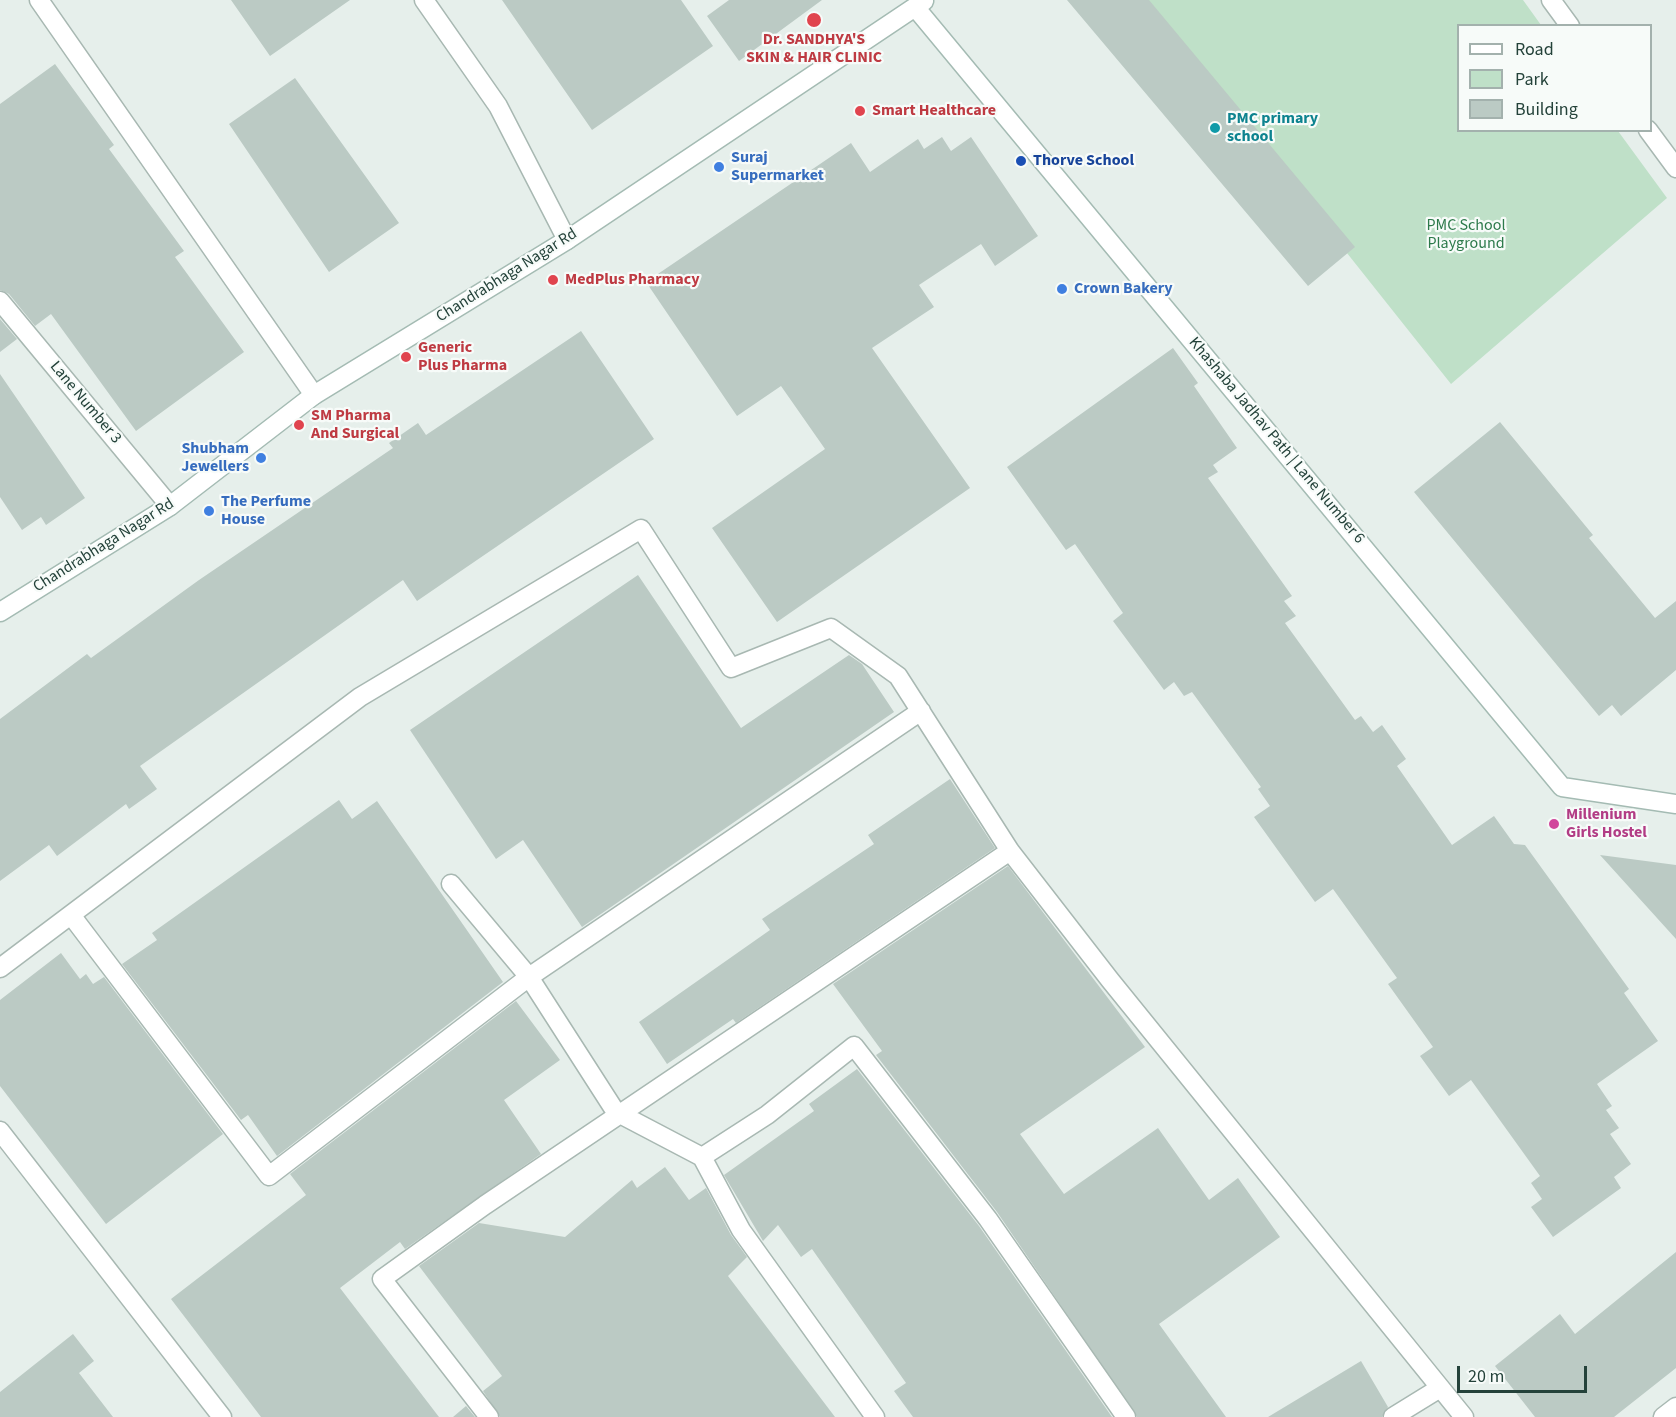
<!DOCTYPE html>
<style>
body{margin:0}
#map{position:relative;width:1676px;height:1417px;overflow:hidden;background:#e6efeb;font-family:"Source Sans 3",sans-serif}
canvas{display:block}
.legend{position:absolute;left:1457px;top:24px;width:195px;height:108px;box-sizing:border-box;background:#f7fbf9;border:2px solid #a3b1ad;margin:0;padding:8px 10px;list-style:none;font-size:18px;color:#24423a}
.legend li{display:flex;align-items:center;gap:12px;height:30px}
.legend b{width:30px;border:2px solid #a3b1ad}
.scale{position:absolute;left:1457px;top:1366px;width:130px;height:27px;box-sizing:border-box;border:3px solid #24423a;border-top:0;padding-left:8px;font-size:18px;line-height:21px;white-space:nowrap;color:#24423a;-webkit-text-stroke:4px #f7fbf9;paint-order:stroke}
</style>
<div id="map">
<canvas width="1676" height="1417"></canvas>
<ul class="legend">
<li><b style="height:8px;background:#fff"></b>Road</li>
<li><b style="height:16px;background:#bfe0c8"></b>Park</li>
<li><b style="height:16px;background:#bbcac4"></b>Building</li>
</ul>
<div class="scale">20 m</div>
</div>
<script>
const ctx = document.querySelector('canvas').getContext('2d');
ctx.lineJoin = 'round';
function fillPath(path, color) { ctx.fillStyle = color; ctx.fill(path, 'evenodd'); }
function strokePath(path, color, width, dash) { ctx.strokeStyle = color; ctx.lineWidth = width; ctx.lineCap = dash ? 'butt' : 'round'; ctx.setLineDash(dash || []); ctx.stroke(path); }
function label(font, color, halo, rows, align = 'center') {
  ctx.font = font + ' "Source Sans 3",sans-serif'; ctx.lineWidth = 4.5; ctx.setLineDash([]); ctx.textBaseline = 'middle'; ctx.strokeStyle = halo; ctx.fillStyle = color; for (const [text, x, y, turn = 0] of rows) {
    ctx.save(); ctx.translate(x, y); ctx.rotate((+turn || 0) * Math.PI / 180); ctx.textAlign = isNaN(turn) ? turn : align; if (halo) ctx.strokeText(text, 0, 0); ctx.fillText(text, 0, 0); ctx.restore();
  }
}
fillPath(new Path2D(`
 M1146,0H1523L1541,25L1458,26V130L1618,131L1667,198L1451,384Z`), '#bfe0c8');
fillPath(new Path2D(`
 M231,0H350L270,56Z
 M502,0H681L713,46L592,130Z
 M729,0H822L739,61L707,16Z
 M1067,0H1149L1355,247L1308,286Z
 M55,64L114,145L109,149L184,251L175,257L244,352L136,431L51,314L35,326L9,294L0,290V104Z
 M295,78L399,223L329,272L229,124Z
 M942,137L951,151L971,137L1038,236L995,266L981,244L919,285L934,307L872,348L970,488L777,622L712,528L825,449L781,386L737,416L646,282L851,143L870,172L918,139L924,149Z
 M0,319L17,339L0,352Z
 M581,331L654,439L417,601L403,580L140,766L157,789L129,809L126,804L57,856L49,845L0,881V719L87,654L91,658L199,580L393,448L389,443L418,423L426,435Z
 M1173,348L1198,383L1194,386L1237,448L1213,465L1218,472L1208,478L1292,596L1284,601L1296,616L1285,623L1355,720L1361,716L1373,732L1382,725L1406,759L1397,766L1452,845L1494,816L1514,844L1525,845L1629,989L1624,993L1658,1041L1597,1084L1612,1106L1606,1110L1619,1128L1610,1134L1631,1164L1614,1177L1621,1188L1553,1237L1531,1207L1542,1199L1531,1183L1540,1176L1471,1080L1449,1096L1420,1056L1433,1047L1388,984L1397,978L1333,889L1315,902L1254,817L1270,806L1258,789L1261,787L1192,692L1184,696L1174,682L1164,690L1113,621L1123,613L1075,544L1066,550L1007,467Z
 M0,374L85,498L46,525L41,517L22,530L0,497Z
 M1500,422L1593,535L1589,538L1655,618L1676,601V670L1621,716L1612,705L1599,716L1414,492Z
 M638,575L741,728L849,655L862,664L894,712L582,927L523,840L496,859L410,730Z
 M950,779L995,848L736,1023L733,1019L667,1064L639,1022L770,930L762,919L874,844L868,835Z
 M339,800L352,819L377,801L503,982L277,1156L248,1115L241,1120L122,964L157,940L152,933Z
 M1600,855L1676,865V939Z
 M1008,866L1145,1047L1020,1134L1064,1194L1158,1128L1209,1200L1238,1178L1280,1237L1159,1324L1226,1417H1137L997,1212L876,1055L882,1051L833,984Z
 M61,953L80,979L86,974L93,984L104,977L223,1134L106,1224L0,1086V1000Z
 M516,1001L560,1060L504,1100L541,1154L405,1249L400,1242L340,1288L439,1417H261L171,1299L306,1195L290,1174Z
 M857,1069L979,1226L1112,1417H913L894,1391L906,1383L812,1249L801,1257L778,1225L763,1241L724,1175L814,1111L809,1104Z
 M665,1167L689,1200L706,1188L731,1235L747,1257L728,1276L835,1417H500L483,1391L502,1376L419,1266L479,1223L565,1237L632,1180L637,1188Z
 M1676,1252V1368L1614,1417H1535L1495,1366L1560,1314L1575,1334Z
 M73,1334L94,1361L79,1373L113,1417H0V1392Z
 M1361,1361L1388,1407L1382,1417H1268Z
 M466,1406L475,1417H453Z`), '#bbcac4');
const street = new Path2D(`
 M39,0L314,395
 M424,0L498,106L567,240
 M1551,0L1570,26
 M1648,130L1676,168
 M0,301L170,506
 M451,884L529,977L617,1114H620L702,1157
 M71,915L269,1176L529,977L921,711
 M0,968L360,697L641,529L731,668L831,628L898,676L1010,851L1110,980L1464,1417
 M0,1131L222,1417
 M489,1417L382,1279L485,1205L1010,851
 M875,1417L741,1230L702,1157L767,1115L854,1046L988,1219L1126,1417
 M1393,1417L1440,1388
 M1663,1417L1676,1407`);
const secondary = new Path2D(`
 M915,7L1562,787L1676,804
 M0,612L170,506L314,395L567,240L924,1`);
strokePath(street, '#a8b8b2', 21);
strokePath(secondary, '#a4bbb3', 21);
strokePath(street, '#fff', 18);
strokePath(secondary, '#fff', 18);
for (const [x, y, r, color] of [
 [814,20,8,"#e0444e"],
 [860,111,6,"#e0444e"],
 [1215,128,6,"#0f9aa8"],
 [1021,161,6,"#1a4fb4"],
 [719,167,6,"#3f7fe0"],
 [553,280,6,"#e0444e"],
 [1062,289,6,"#3f7fe0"],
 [406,357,6,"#e0444e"],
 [299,425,6,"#e0444e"],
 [261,458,6,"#3f7fe0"],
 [209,511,6,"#3f7fe0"],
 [1554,824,6,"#d1479c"]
]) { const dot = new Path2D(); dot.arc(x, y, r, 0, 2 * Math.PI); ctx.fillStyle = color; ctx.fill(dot); strokePath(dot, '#f7fbf9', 2); }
label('bold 16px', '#be3a42', '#f7fbf9', [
 ["Dr. SANDHYA'S",814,40,"center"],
 ["SKIN & HAIR CLINIC",814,58,"center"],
 ["Smart Healthcare",872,111],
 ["MedPlus Pharmacy",565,280],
 ["Generic",418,348],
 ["Plus Pharma",418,366],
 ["SM Pharma",311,416],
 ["And Surgical",311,434]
], 'left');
label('bold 16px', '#0d838f', '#f7fbf9', [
 ["PMC primary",1227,119],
 ["school",1227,137]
], 'left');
label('bold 16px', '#366cbe', '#f7fbf9', [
 ["Suraj",731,158],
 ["Supermarket",731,176],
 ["Crown Bakery",1074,289],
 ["Shubham",249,449,"right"],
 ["Jewellers",249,467,"right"],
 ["The Perfume",221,502],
 ["House",221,520]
], 'left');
label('bold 16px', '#164399', '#f7fbf9', [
 ["Thorve School",1033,161]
], 'left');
label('16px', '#2d7a4b', '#f7fbf9', [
 ["PMC School",1466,226],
 ["Playground",1466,244]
]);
label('16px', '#24423a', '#f7fbf9', [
 ["Chandrabhaga Nagar Rd",507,276,-32],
 ["Lane Number 3",85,403,50],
 ["Khashaba Jadhav Path | Lane Number 6",1276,441,50],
 ["Chandrabhaga Nagar Rd",104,546,-32]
]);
label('bold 16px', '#b23c85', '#f7fbf9', [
 ["Millenium",1566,815],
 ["Girls Hostel",1566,833]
], 'left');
</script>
